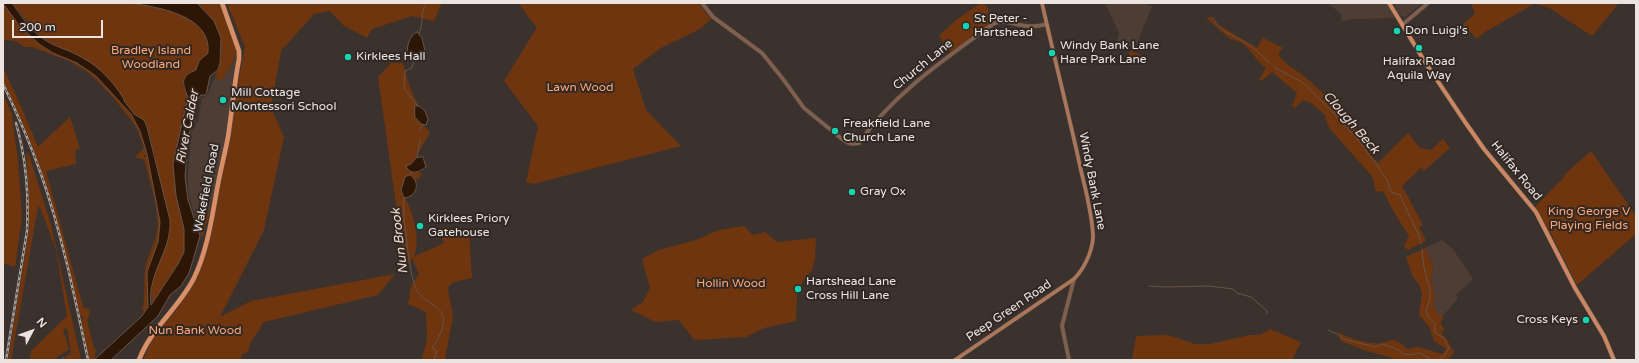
<!DOCTYPE html>
<style>
body{margin:0}
#map{position:relative;width:1639px;height:363px;overflow:hidden;background:#3c322d;font-family:"Varela Round",sans-serif}
canvas{display:block}
.frame{position:absolute;inset:0;border:4px solid #ebe4e1;pointer-events:none}
.north{position:absolute;left:12px;top:311px;width:40px;height:40px;-webkit-text-stroke:3px #322823;paint-order:stroke;rotate:49deg;font-size:11px;font-weight:700;line-height:16px;text-align:center;color:#ebe4e1}
.north::after{content:'';display:block;margin:auto;width:14px;height:18px;background:#ebe4e1;clip-path:polygon(50% 0,100% 100%,50% 72%,0 100%)}
.scale{position:absolute;left:12px;top:20px;width:91px;height:18px;box-sizing:border-box;border:2px solid #ebe4e1;border-top:0;padding-left:5px;font-size:12px;line-height:14px;white-space:nowrap;color:#ebe4e1;-webkit-text-stroke:3px #322823;paint-order:stroke}
</style>
<div id="map">
<canvas width="1639" height="363"></canvas>
<div class="frame"></div>
<div class="north">N</div>
<div class="scale">200 m</div>
</div>
<script>
const ctx = document.querySelector('canvas').getContext('2d');
ctx.lineJoin = 'round';
function fillPath(path, color) { ctx.fillStyle = color; ctx.fill(path, 'evenodd'); }
function strokePath(path, color, width, dash) { ctx.strokeStyle = color; ctx.lineWidth = width; ctx.lineCap = dash ? 'butt' : 'round'; ctx.setLineDash(dash || []); ctx.stroke(path); }
function label(font, color, halo, rows, align = 'center') {
  ctx.font = font + ' "Varela Round",sans-serif'; ctx.lineWidth = 4; ctx.setLineDash([]); ctx.textBaseline = 'middle'; ctx.strokeStyle = halo; ctx.fillStyle = color; for (const [text, x, y, turn = 0] of rows) {
    ctx.save(); ctx.translate(x, y); ctx.rotate((+turn || 0) * Math.PI / 180); ctx.textAlign = isNaN(turn) ? turn : align; if (halo) ctx.strokeText(text, 0, 0); ctx.fillText(text, 0, 0); ctx.restore();
  }
}
fillPath(new Path2D(`
 M1105,3H1143L1152,6L1136,46L1138,50L1131,46L1117,42L1119,33Z
 M1328,3H1386L1395,18L1353,19L1341,21L1342,15Z
 M1393,3H1423L1405,17L1401,16Z
 M236,55L226,132L210,212L195,216L189,195L188,180L191,133L198,121L202,98L207,96L215,77L216,79H223Z
 M1442,240L1453,249L1473,279L1456,295L1458,298L1450,308L1443,315H1439L1433,307L1435,296L1431,279L1433,270L1432,263L1425,248Z`), '#4d3d35');
fillPath(new Path2D(`
 M3,3L19,25L32,39L53,53L77,63L90,71L122,103L135,120L143,140L147,155H144V157L147,156L160,222L158,242L147,272L148,307L145,312L142,310C146,297 143,283 145,270C147,257 154,245 157,232C160,212 149,179 144,159L136,158L137,155L144,148L137,129L131,120L112,96L89,73L69,61L32,47H25L15,41L6,40L3,41Z
 M12,3H130C157,7 212,15 208,53L199,61L196,70L190,72L183,86L188,97L173,164L176,196L184,229V252L178,264L152,304L151,286L157,267L167,243L170,229L154,156L156,155L155,153H154L150,136L144,120L134,114L124,101L116,87L104,74L83,58L49,42L40,36Z
 M197,3H218L226,18L237,53L223,79L219,80L215,77C229,47 220,24 197,3Z
 M227,3H442L434,21L412,16L372,29L367,38L343,25L330,11L314,14L281,51L271,108L284,137L264,230L220,317L251,301L395,274L378,295L264,322L251,342L248,352L242,354L240,360H143L153,338L180,305L199,270L207,246L245,47Z
 M519,3H698L711,19L700,29L661,48L633,69L646,110L681,146L533,184L526,182L538,126L504,81L537,27L529,18Z
 M981,3H984L994,20L951,52L939,36L956,20Z
 M1471,3H1619L1592,36L1548,7L1534,4L1485,32L1477,39L1467,29L1463,24L1475,14Z
 M1212,17L1214,22L1257,48L1263,38L1283,48L1278,54C1288,68 1295,68 1306,78C1327,95 1344,116 1362,135L1360,139L1367,151L1378,163L1408,133L1420,148L1431,150L1443,139L1450,148L1424,171L1421,168L1402,186L1423,225L1419,227L1426,241L1408,250L1404,246L1409,236L1395,214L1383,191L1377,192L1374,187V180L1371,175L1330,129L1327,123L1325,115L1311,103L1303,100L1295,108L1292,106L1297,93L1272,72L1264,79L1258,81L1266,68L1259,62L1247,47L1240,42L1230,39L1206,18Z
 M1132,51L1141,55V61H1130L1129,52Z
 M391,63H403L408,82L418,106H415V117L421,124L423,125L430,132C424,143 418,155 411,164L412,172H419L422,174L418,179L415,180L410,175L407,176L404,182V197L405,198C413,212 422,243 413,257L444,243L439,229L446,227L469,233L472,278L454,282L449,286L448,290L453,316L445,360H422L427,339L426,312L408,304L411,286L419,274L412,258L405,268L378,77Z
 M3,67L22,109L38,147L70,117L80,149L75,150L76,164L46,171L79,292L84,309L88,308L90,313L87,320L94,348L96,350L94,360H89L81,320L84,318L80,316L57,222L44,179L34,151L3,81Z
 M3,95L12,114L18,161L22,216L15,267L3,263Z
 M1591,151L1636,216V234L1577,285L1551,234L1535,207L1564,177L1565,174Z
 M27,153L29,155L51,225L81,360H61L71,353L67,328L63,330L69,349L53,360H30L31,351L67,316L56,250L40,207H38L11,360H8L29,230V190L26,155Z
 M210,212L202,238L195,216Z
 M744,226L753,235L765,232L777,242L816,238L815,260L812,270L803,281L797,293L796,321L764,328L746,337L694,340L679,320L655,322L631,310L643,302L650,288L642,259L659,250L696,240L719,230Z
 M1425,248L1432,263L1433,270L1431,279L1435,296L1433,307L1439,315H1443L1441,324L1444,329L1441,334L1446,338L1454,352L1449,360H1399L1364,350L1341,341L1338,332C1350,339 1367,344 1381,343C1386,342 1392,339 1397,341C1400,342 1404,346 1407,349L1419,347L1442,354L1446,350L1445,348L1434,341L1429,327L1419,315L1422,294L1420,286L1413,277L1406,257Z
 M1270,329L1301,342L1292,360H1132L1136,336L1168,335L1195,344H1210L1249,335H1260Z`), '#6e350f');
const water = new Path2D(`
 M3,3H12C21,15 29,29 42,38C54,47 70,50 83,58C100,67 114,83 124,99V101L134,114L144,120L147,127L170,220C172,251 147,273 151,305L178,264L184,252V229L176,196L173,164L188,97C182,83 180,76 196,70L199,61L208,53C212,15 157,7 130,3H197L214,21L221,38L220,63L218,70L210,76L206,95H201C196,102 190,112 195,120L189,133L185,176L188,200L200,236L193,260L189,273L181,286L170,295L158,316L111,360H94L142,316L148,307L147,272L158,242L160,222L147,154L140,131L131,114L96,76L77,63L53,53L39,44L19,25Z
 M417,32L422,38L425,51C420,58 413,62 407,55C407,46 409,36 417,32Z
 M415,106H419L425,111L428,119L426,125L421,124L415,117Z
 M423,157L426,167C419,172 411,176 406,166L411,164L416,158Z
 M410,175C421,182 417,197 404,198L401,190L405,177Z`);
fillPath(water, '#2e1607');
strokePath(water, '#675448', 1);
strokePath(new Path2D(`
 M1213,18C1219,33 1239,37 1251,46C1258,51 1263,58 1270,63
 M419,34C424,23 420,12 426,3
 M414,59L412,68L405,71L404,88L418,106
 M1274,67L1302,82L1333,112L1358,140L1377,165L1387,180L1391,192L1400,195L1419,236L1421,244
 M418,130L423,125
 M417,157L420,140
 M410,175L411,172
 M404,198C402,212 410,281 417,291C423,301 437,304 442,314C447,324 438,340 432,348L437,351L434,360
 M1422,249C1423,257 1423,265 1425,272C1429,288 1434,293 1426,309L1428,317L1435,323V333L1444,338L1449,348L1445,355L1439,360
 M1149,286L1165,287L1209,286L1233,289L1237,293L1251,297L1267,311V314
 M1328,330L1337,334L1343,339L1375,347L1382,344L1399,350L1403,354L1410,355L1420,353L1432,360
 M63,360V357`), '#675448', 1);
const tertiary = new Path2D(`
 M702,3L713,17L762,53L783,79L804,108L842,139C848,143 851,145 859,143C893,94 945,59 993,24C1003,18 1017,26 1028,26C1035,27 1040,26 1047,24
 M1402,25L1428,3
 M1069,360L1062,326L1074,279`);
const secondary = new Path2D(`
 M955,360L1074,279C1084,269 1092,252 1093,238C1093,216 1085,188 1080,166C1068,111 1054,57 1042,3`);
const primary = new Path2D(`
 M1389,3L1425,62L1465,122L1484,149L1536,212L1575,288L1604,336L1614,360`);
const trunk = new Path2D(`
 M139,360C151,328 179,308 194,278C208,249 212,216 218,184C221,168 225,153 228,137C232,111 234,85 239,59V51L222,3`);
strokePath(tertiary, '#584e4a', 4.5);
strokePath(secondary, '#584e4a', 4.5);
strokePath(primary, '#584e4a', 5);
strokePath(trunk, '#584e4a', 5.5);
strokePath(tertiary, '#815f4d', 3.5);
strokePath(secondary, '#ab7659', 3.5);
strokePath(primary, '#cb8762', 4);
strokePath(trunk, '#da8f66', 4.5);
const rail = new Path2D(`
 M3,84C17,113 30,143 41,174C62,234 75,298 88,360
 M6,360L27,231C29,194 26,158 16,123`);
strokePath(rail, '#a9a19d', 2.5);
strokePath(rail, '#322823', 1, [3]);
for (const [x, y, r, color] of [
 [966,26,4,"#14d5b3"],
 [1397,31,4,"#14d5b3"],
 [1419,48,4,"#14d5b3"],
 [1052,53,4,"#14d5b3"],
 [348,57,4,"#14d5b3"],
 [223,100,4,"#14d5b3"],
 [835,131,4,"#14d5b3"],
 [852,192,4,"#14d5b3"],
 [420,226,4,"#14d5b3"],
 [798,289,4,"#14d5b3"],
 [1586,320,4,"#14d5b3"]
]) { const dot = new Path2D(); dot.arc(x, y, r, 0, 2 * Math.PI); ctx.fillStyle = color; ctx.fill(dot); strokePath(dot, '#322823', 1.5); }
label('12px', '#ebe4e1', '#322823', [
 ["St Peter -",974,19],
 ["Hartshead",974,33],
 ["Don Luigi's",1405,31],
 ["Windy Bank Lane",1060,46],
 ["Hare Park Lane",1060,60],
 ["Kirklees Hall",356,57],
 ["Halifax Road",1419,62,"center"],
 ["Aquila Way",1419,76,"center"],
 ["Mill Cottage",231,93],
 ["Montessori School",231,107],
 ["Freakfield Lane",843,124],
 ["Church Lane",843,138],
 ["Gray Ox",860,192],
 ["Kirklees Priory",428,219],
 ["Gatehouse",428,233],
 ["Hartshead Lane",806,282],
 ["Cross Hill Lane",806,296],
 ["Cross Keys",1578,320,"right"]
], 'left');
label('12px', '#fca879', '#322823', [
 ["Bradley Island",151,51],
 ["Woodland",151,65],
 ["Lawn Wood",580,88],
 ["King George V",1589,212],
 ["Playing Fields",1589,226],
 ["Hollin Wood",731,284],
 ["Nun Bank Wood",195,331]
]);
label('12px', '#ebe4e1', '#322823', [
 ["Church Lane",923,65,-39],
 ["Halifax Road",1516,171,51],
 ["Windy Bank Lane",1092,181,79],
 ["Wakefield Road",207,188,-79],
 ["Peep Green Road",1009,311,-34]
]);
label('italic 13px', '#efd9ce', '#322823', [
 ["Clough Beck",1351,123,49],
 ["River Calder",188,127,-79],
 ["Nun Brook",400,241,-97]
]);
</script>
